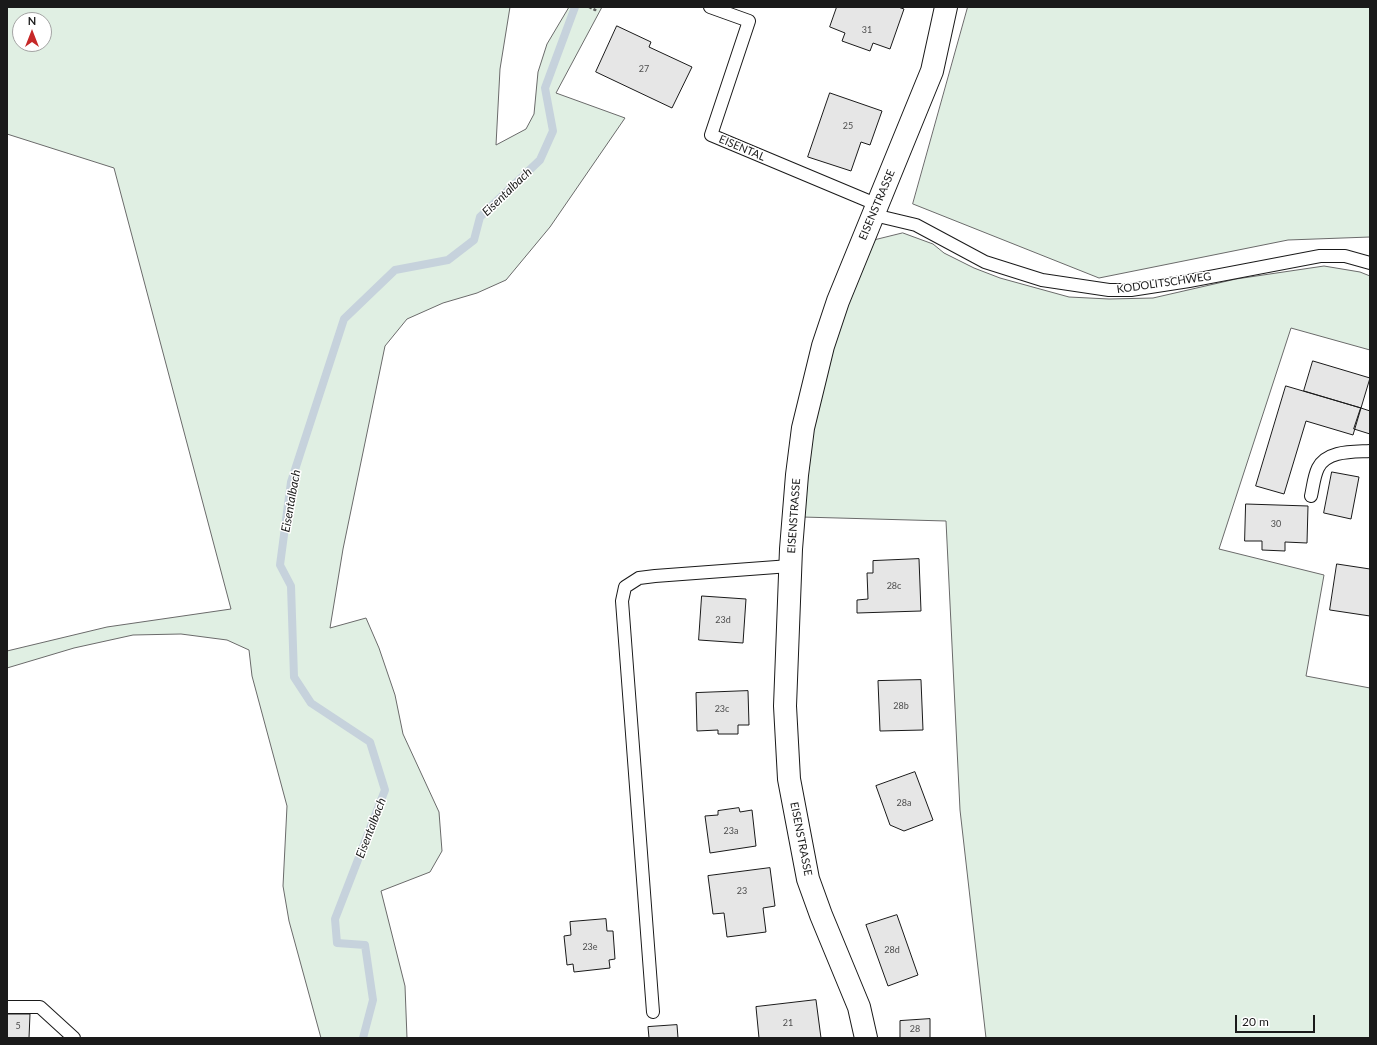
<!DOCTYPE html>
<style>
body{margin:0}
#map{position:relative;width:1377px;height:1045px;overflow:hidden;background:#fff;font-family:Lato,sans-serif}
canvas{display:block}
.frame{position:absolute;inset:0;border:8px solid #1a1a1a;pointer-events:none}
.north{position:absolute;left:12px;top:12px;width:40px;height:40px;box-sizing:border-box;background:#fff;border:1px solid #a3a3a3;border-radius:50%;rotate:0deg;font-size:11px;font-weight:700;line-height:16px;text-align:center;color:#1a1a1a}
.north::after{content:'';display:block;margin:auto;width:14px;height:18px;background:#c62828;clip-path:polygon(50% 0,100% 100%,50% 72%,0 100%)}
.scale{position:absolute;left:1235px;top:1015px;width:80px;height:18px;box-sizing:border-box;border:2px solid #1a1a1a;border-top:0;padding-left:5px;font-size:12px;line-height:14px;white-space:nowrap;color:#1a1a1a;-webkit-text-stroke:3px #fff;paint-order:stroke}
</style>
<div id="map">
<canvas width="1377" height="1045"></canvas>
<div class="frame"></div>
<div class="north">N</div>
<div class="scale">20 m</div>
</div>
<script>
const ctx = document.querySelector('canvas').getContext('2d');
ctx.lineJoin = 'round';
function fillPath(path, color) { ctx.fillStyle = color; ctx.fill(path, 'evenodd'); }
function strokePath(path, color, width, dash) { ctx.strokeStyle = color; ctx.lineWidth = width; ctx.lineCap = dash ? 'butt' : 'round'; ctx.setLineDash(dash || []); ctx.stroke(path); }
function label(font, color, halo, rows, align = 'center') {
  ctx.font = font + ' Lato,sans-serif'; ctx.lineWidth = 3; ctx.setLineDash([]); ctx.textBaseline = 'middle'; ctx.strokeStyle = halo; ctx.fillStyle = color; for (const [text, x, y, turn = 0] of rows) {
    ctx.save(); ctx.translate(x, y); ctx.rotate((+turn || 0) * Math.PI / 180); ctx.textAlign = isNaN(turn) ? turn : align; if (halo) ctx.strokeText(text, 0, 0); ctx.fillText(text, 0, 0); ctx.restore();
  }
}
const green = new Path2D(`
 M7,7H510L500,69L496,145L526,129L534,114L538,72L547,44L569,7H602L556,93L625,118L550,227L506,280L477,293L443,303L407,319L385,346L343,549L330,628L366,618L379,648L395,695L403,734L439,812L442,851L430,872L381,891L405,986L407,1038H321L289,921L283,886L287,806L252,676L249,650L227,640L181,634L133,635L74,648L7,668V651L107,627L231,609L114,168L7,134ZM20,20H44V44H20Z
 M968,7H1370V237L1288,240L1099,278L913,204Z
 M903,233L933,244L944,253L974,268L1000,278L1069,297L1109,299L1153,298L1236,279L1324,266L1360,272L1370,276V350L1291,328L1219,549L1324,575L1306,676L1370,688V1038H986L960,810L946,521L802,517L813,426L839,312L875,240Z`);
fillPath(green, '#e0efe3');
strokePath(green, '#6a6a6a', 1);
strokePath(new Path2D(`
 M363,1038L373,1000L365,945L337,943L335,919L385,790L370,742L311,703L294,677L291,586L280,565L291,482L344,319L395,270L448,260L474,240L480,217L540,160L553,131L545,88L575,7`), '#c6d2dc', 8);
const building = new Path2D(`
 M837,7H898L904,9L890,49L873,43L870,51L842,41L845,33L830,27Z
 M617,26L651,42L649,47L692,67L672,108L596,72Z
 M830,93L882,111L870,145L861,142L851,171L808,157Z
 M1313,361L1370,378L1361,408L1304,391Z
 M1286,386L1361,408L1353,435L1306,421L1284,494L1256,486Z
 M1361,408L1370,411V434L1354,429Z
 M1332,472L1359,477L1351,519L1324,513Z
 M1246,504L1308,506L1307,543L1285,542V551L1262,550V541H1245Z
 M919,559L921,611L857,613V600L868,599L867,573H873V561Z
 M1337,564L1370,569V616L1330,610Z
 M702,596L746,599L743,643L699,640Z
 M921,680L923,730L880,731L878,681Z
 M748,691L749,725H738V734H718V730L697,731L696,693Z
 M915,772L933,820L904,831L890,825L876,786Z
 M739,808L740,812L752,810L756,846L710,853L705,816L718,815V811Z
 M770,868L775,906L763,908L766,932L727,937L724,913L713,914L708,876Z
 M897,915L918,975L888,986L866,925Z
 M606,919L607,931H613L615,959L609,960L610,968L574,972L573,964L567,965L564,936L571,935L570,922Z
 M816,1000L821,1038H759L756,1007Z
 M7,1014H30L29,1038H7Z
 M930,1019V1038H900V1021Z
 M677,1025L678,1038H649L648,1027Z`);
fillPath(building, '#e6e6e6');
strokePath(building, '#1a1a1a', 1);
const service = new Path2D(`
 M710,7L749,21L711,135L878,205
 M874,215L916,225L985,262L1042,280L1109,290H1131L1189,281L1320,256H1345L1370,263
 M1311,496C1313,487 1314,476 1318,468C1327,450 1354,452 1370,451
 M7,1007H40L74,1038
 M653,1012L622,601L625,587L639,578L655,576L790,566`);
const minor = new Path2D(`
 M866,1038L859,1007L821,915L808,879L789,779L785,706L791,549L797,475L803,428L823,346L838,301L932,71L946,7`);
strokePath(service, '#1a1a1a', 14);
strokePath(minor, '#1a1a1a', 24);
strokePath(new Path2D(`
 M589,7L595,10L597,7`), '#5f5f5f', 2.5, [3, 2]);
strokePath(service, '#fff', 12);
strokePath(minor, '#fff', 22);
label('9px', '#4d4d4d', null, [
 ["31",867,30],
 ["27",644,69],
 ["25",848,126],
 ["30",1276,524],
 ["28c",894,586],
 ["23d",723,620],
 ["28b",901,706],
 ["23c",722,709],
 ["28a",904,803],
 ["23a",731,831],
 ["23",742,891],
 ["23e",590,947],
 ["28d",892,950],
 ["21",788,1023],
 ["5",18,1026],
 ["28",915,1029]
]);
label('11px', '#1a1a1a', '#fff', [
 ["EISENTAL",742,148,23],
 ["EISENSTRASSE",877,205,-67],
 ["KODOLITSCHWEG",1164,283,-8],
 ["EISENSTRASSE",794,516,-86],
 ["EISENSTRASSE",801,839,79]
]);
label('italic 12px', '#1a1a1a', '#fff', [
 ["Eisentalbach",507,192,-44],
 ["Eisentalbach",291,501,-80],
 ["Eisentalbach",371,828,-69]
]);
</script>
